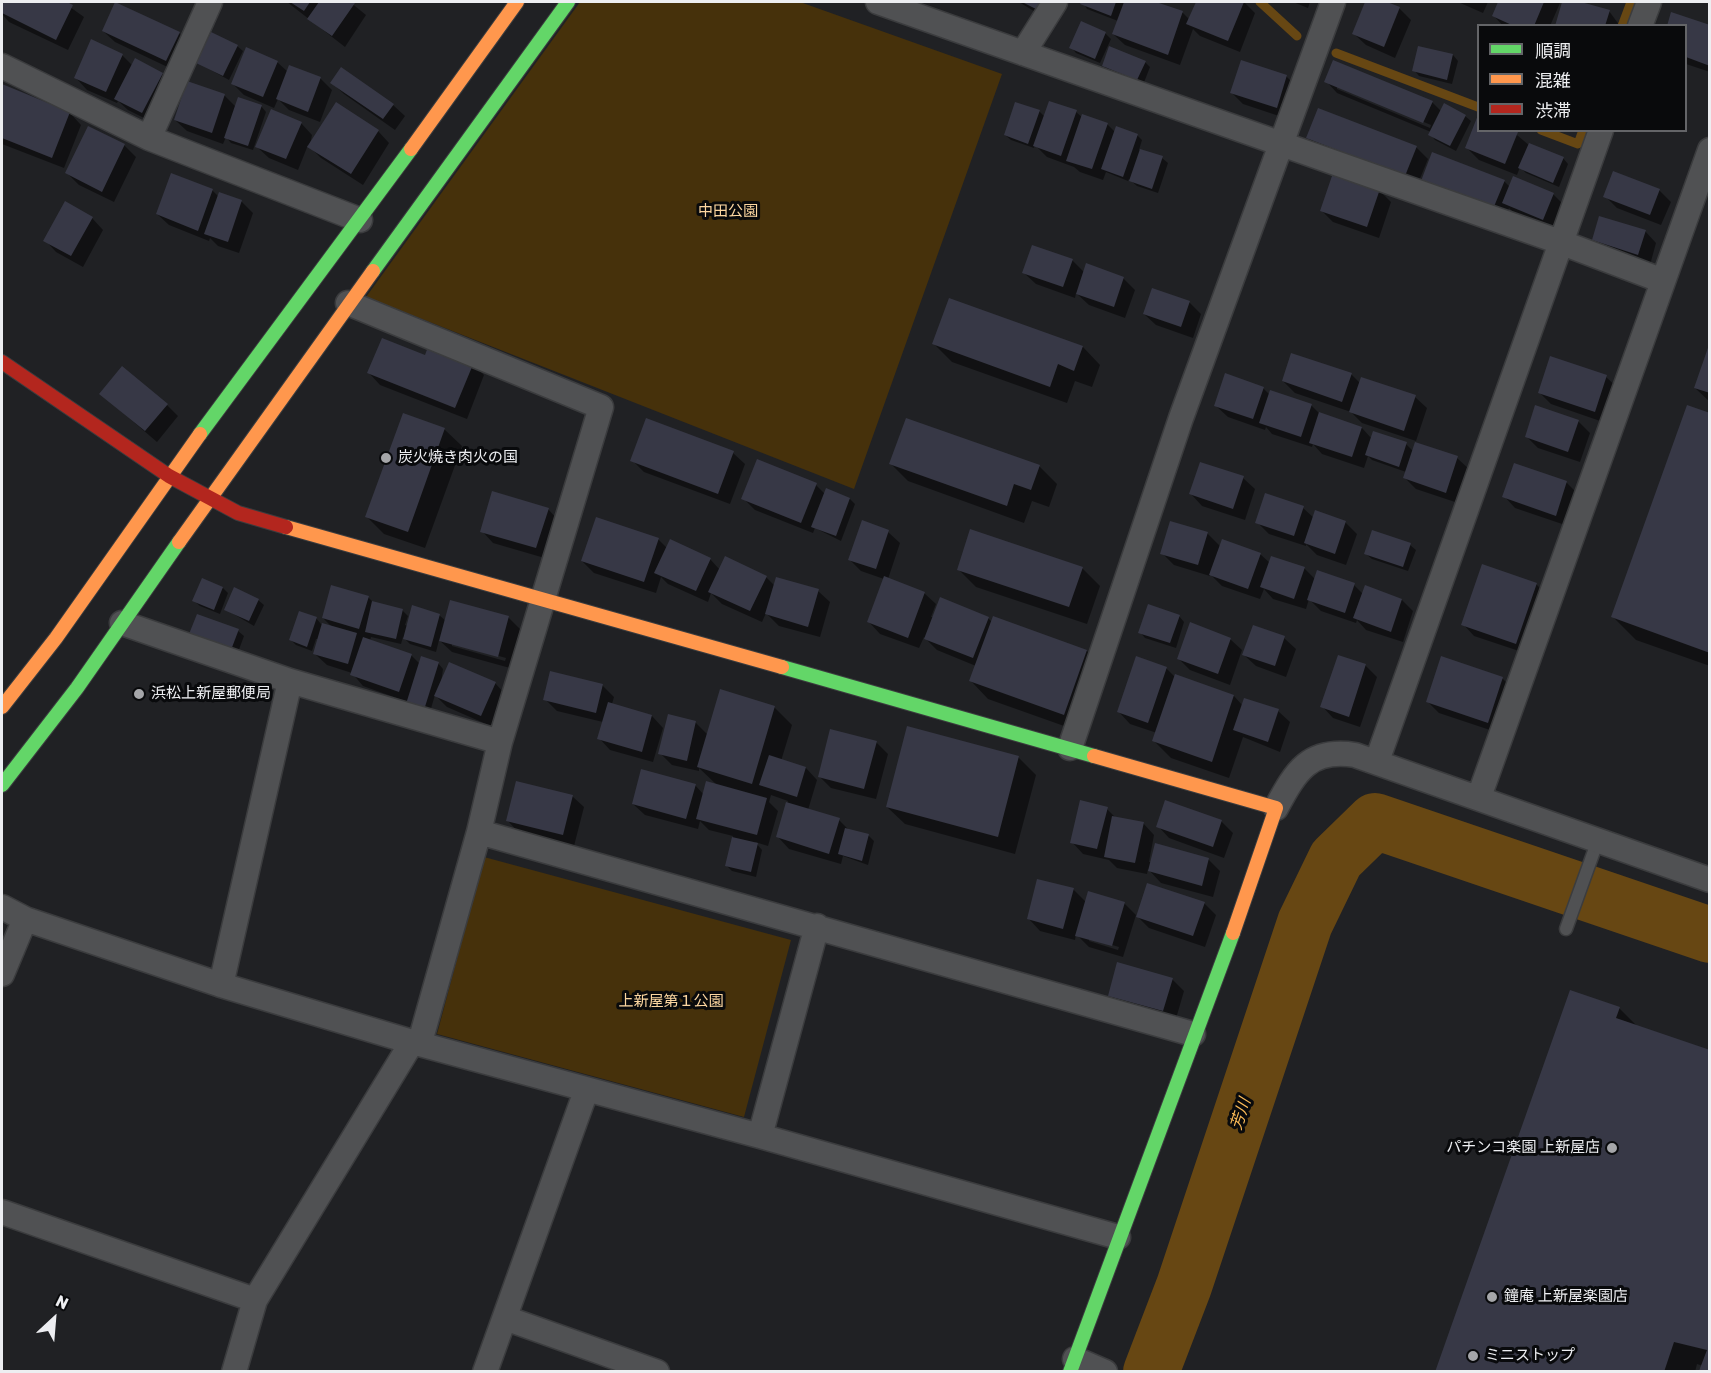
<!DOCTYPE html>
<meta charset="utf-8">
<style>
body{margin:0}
#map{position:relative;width:1711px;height:1373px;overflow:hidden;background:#202124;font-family:Rubik,"Noto Sans JP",sans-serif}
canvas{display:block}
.frame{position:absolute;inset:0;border:3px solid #edeef1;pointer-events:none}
.legend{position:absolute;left:1477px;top:24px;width:210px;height:108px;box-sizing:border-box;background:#090a0c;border:2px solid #646568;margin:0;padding:8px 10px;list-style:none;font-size:18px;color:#edeef1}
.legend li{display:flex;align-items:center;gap:12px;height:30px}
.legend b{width:30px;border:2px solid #646568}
.north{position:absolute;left:24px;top:1289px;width:60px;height:60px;-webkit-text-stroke:4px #090a0c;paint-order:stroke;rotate:26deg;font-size:16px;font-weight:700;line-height:24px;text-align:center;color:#edeef1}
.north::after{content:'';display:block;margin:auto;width:21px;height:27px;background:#edeef1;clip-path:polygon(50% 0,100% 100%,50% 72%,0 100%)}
</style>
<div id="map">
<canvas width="1711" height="1373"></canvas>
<div class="frame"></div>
<ul class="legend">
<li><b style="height:8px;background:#63d668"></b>順調</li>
<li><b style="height:8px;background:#ff974d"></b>混雑</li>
<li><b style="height:8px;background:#b3261e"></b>渋滞</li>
</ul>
<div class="north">N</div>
</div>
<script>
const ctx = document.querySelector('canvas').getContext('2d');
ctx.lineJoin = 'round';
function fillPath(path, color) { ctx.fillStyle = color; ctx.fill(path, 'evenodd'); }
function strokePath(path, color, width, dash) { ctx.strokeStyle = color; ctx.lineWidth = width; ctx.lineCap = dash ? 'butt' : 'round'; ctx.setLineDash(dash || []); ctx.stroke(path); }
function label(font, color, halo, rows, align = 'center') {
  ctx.font = font + ' Rubik,"Noto Sans JP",sans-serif'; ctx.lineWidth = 6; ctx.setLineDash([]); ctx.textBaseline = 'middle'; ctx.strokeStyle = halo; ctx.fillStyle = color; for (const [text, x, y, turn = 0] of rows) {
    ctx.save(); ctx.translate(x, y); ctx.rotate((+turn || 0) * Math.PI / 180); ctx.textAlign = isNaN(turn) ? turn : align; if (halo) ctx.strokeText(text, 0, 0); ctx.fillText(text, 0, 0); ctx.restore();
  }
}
fillPath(new Path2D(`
 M580,2H800L1002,74L854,489L366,297Z
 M484,857L791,940L744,1117L437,1034Z`), '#46310b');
fillPath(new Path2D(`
 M2,2H63L84,17L68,50L9,22L2,14Z
 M287,2H350L366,15L345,47Z
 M1019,2H1061L1050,21Z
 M1083,2H1152L1183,13L1190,20L1197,2H1244L1255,13L1240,52L1200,36L1193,29L1180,65L1125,45L1113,34L1118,21L1087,9Z
 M1293,2H1310L1308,8Z
 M1367,2H1383L1399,8L1411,20L1395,58L1366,45L1354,34Z
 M1458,2H1488L1483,13Z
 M1500,2H1559L1560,3L1550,26H1503L1494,16Z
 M1564,2H1576L1609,11L1620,26H1556Z
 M1672,14L1710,27V72L1686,64V26Z
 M103,31L179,33L191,45L178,72L115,42Z
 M1105,33L1111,39L1100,63L1076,53L1071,47Z
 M237,46L243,51L229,80L198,63Z
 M122,55L133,66L162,74L174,85L154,123L128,110L118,101L117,103L87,90L76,78Z
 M1453,55L1458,61L1452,84L1419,76L1414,70Z
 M277,62L288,72L320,78L332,90L320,122L289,110L278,99L274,108L244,95L232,83Z
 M1145,62L1150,67L1143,85L1109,71L1103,65Z
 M1286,76L1298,88L1288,119L1243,104L1231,92Z
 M1326,81L1432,102L1441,111L1465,116L1471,121L1456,151L1435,140L1430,134L1431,132L1337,93ZM1337,86L1431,125L1430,128L1337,89Z
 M188,83L225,96L236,107L261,106L266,112L253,150L231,143L226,137L223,144L187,131L175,120Z
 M332,83L393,105L405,116L395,130L344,94Z
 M2,86L70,113L81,125L64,168L2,144Z
 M1039,111L1045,117L1076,112L1083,118L1107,124L1115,132L1137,135L1142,140L1139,150L1162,158L1168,163L1158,193L1137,186L1129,179L1128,181L1106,172L1103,180L1080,172L1074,167L1047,157L1035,145L1034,148L1011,140L1005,135Z
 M1478,119V130H1511L1530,146L1563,158L1568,164L1559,187L1526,173L1520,167L1517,175L1479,160L1467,148Z
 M301,123L312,135L310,145L378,131L389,143L363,185L321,158L308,145L298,170L269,158L257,147Z
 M89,128L124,145L136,157L114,202L79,185L67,173Z
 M1308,138L1416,147L1428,159L1417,186L1320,149Z
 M1504,181L1510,187L1553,194L1565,206L1555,230L1515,214L1509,208L1505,219L1435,192Z
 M212,190L219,197L220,194L242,202L253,213L239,253L218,246L210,238L209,241L169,225L157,214Z
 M1379,190L1391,202L1379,238L1333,222L1322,211Z
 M1659,190L1671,202L1661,225L1617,208L1605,196Z
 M92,218L103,230L83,267L56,252L45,240Z
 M1645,231L1656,243L1650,265L1605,251L1593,240Z
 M1072,260L1085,273L1123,278L1135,290L1125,318L1089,305L1076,293L1075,298L1036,284L1024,273Z
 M1189,302L1201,314L1193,338L1156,325L1144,314Z
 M934,344L1083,347L1100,365L1092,387L1075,381L1067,403L952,362Z
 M1710,346V402L1695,388Z
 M426,357L473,364L484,375L467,419L380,385L369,373Z
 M1351,374L1360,383L1415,397L1427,408L1416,441L1362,423L1351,412L1295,393L1283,381Z
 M1606,377L1618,388L1606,423L1551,404L1539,392Z
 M1263,388L1270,395L1311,405L1320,414L1362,428L1372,439L1406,444L1413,451L1457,458L1469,469L1458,503L1416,489L1404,477L1406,472L1372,460L1368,456L1364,468L1322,454L1313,444L1312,447L1272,434L1266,427L1265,430L1228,417L1216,406Z
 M101,394L167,405L178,416L157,442Z
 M1710,415V666L1636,640L1613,617Z
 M1578,421L1590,433L1580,462L1538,448L1526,436Z
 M444,429L462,446L425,548L384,534L367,517Z
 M733,453L745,464L730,504L644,472L632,460Z
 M891,464L1039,466L1057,484L1049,507L1032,501L1024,523L908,481Z
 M1515,465L1567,483L1578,494L1568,526L1515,508L1504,496Z
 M1243,478L1255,489L1245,520L1202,506L1191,494Z
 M816,485L825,494L850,499L855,504L841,541L815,528L813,533L755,510L743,498Z
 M1303,508L1314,518L1345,522L1357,534L1346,565L1317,555L1306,544V546L1269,534L1257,522Z
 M548,509L559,521L548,559L493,543L482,531Z
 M863,522L888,532L900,543L888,579L924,593L936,604L931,617L988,618L992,622L1087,651L1104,668L1081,732L988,699L971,681L976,666L937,650L924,637L919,648L880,634L869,622L884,579L861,571L850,560Z
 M1207,533L1221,547L1260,554L1270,563L1304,568L1316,580L1354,585L1363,594L1402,600L1413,611L1403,642L1366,630L1357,620L1356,623L1321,611L1309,599L1306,609L1273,599L1264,589L1260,599L1222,586L1210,574V576L1174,565L1162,553Z
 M658,539L667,548L710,559L720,570L766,577L775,586L818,591L830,602L820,637L779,626L766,613L762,622L722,604L711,593L708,602L668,584L661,577L656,593L594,573L582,561Z
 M1410,545L1416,550L1408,571L1372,559L1366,554Z
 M1082,568L1100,586L1087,624L976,587L958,569Z
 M1536,584L1547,595L1528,654L1474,636L1463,624Z
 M223,588L228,593L220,614L200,606L194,601Z
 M368,597L374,603L402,610L408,616L405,625L408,626L439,615L446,621L508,617L520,629L510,668L452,652L439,640L436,652L410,644L403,637L401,644L371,637L370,641L411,655L420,664L438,663L443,669L441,683H495L506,695L493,727L447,707L435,695L429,715L408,702L363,686L352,673L327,665L315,654L319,639H316L312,651L296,645L291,640L316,618L321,624L333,628L323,618ZM452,643L506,658L505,661L452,646Z
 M258,600L264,605L254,626L225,609Z
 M198,616L238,631L244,636L237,655Z
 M1179,616L1184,622L1176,648L1145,638L1140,632Z
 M1284,638L1296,649L1286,677L1256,666L1244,655Z
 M1230,639L1242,650L1230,685L1190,670L1179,659Z
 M1442,658L1503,679L1514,690L1499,733L1439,713L1427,701Z
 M1365,665L1377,677L1360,727L1333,718L1322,706Z
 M1166,668L1176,678L1234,696L1243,706L1278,711L1290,722L1280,752L1243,737L1229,778L1171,758L1154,741L1157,733L1130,724L1119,712Z
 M602,685L614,697L612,704L652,716L663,728L653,762L610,750L599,738L603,722L557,711L545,699Z
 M774,707L792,725L781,761L806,768L817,780L808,810L839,820L850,831L869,836L874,841L868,865L843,856L841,864L789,849L778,837L788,801L771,795L769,802L778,811L768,846L755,842L762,850L756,877L732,871L726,865L733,836L709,830L700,821L698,829L645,815L633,804L695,785L704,795L718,786L699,768V771L672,765L660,753L669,716L696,723L708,735Z
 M876,742L888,754L876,799L831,788L819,776Z
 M1018,757L1036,775L1015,854L905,824L887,807Z
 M572,796L584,807L574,846L519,833L508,821Z
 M1107,809L1116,818L1143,823L1154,835L1149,862H1152L1156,845L1209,860L1220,871L1213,897L1161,883L1148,869L1147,874L1117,868L1109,860L1083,854L1072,842Z
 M1221,821L1233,833L1224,858L1169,838L1158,826Z
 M1073,889L1087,903H1124L1136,915L1123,957L1089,947L1076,934L1075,940L1040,931L1029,919ZM1089,938L1119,947L1118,950L1089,941Z
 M1204,903L1216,915L1205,947L1149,928L1138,917Z
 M1172,979L1184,991L1175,1022L1121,1007L1110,995Z
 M1619,1008L1638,1027L1710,1051V1372H1702L1703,1366L1697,1364L1695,1372H1436Z`), '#0007');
strokePath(new Path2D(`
 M1260,2L1297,36
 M1622,26L1631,2
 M1336,53L1478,107
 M1541,130L1578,144L1583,130`), '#674713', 9);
strokePath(new Path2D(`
 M1151,1372L1184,1286L1305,923L1336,859L1375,821L1710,935`), '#674713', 56);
fillPath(new Path2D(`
 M2,2H67L73,5L56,40L2,13Z
 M115,2L180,32L166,61L102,31Z
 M290,2H310L304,11Z
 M319,2L355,3L332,36L307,19Z
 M1022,2H1043L1038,10Z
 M1081,2H1116L1111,16L1080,4Z
 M1124,2H1156L1183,11L1168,55L1112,34Z
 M1196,2H1244L1228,41L1186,24Z
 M1365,2H1387L1400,7L1384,47L1352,34Z
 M1498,2H1544L1534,26H1514L1492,16Z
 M1562,2H1581L1610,10L1605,26H1555Z
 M1671,12L1710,25V66L1686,57V26H1667Z
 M1081,21L1106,32L1095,59L1069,48Z
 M211,32L238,45L223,76L196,63Z
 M91,39L123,54L106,92L74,78Z
 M1109,46L1146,61L1137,80L1102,66Z
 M1418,46L1453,54L1447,80L1412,71Z
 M246,47L278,61L263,97L231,84Z
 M135,58L163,73L142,113L114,99Z
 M1241,60L1287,75L1277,108L1230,93Z
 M1333,60L1433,101L1423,123L1324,82Z
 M289,65L321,77L308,112L276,99Z
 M341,67L394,104L383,119L330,83Z
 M187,81L225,94L212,133L174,120Z
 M2,84L70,112L52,158L2,138Z
 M238,97L262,105L248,146L224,138Z
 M1049,101L1077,110L1061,156L1033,146Z
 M336,102L379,130L351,174L307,147Z
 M1015,102L1040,110L1028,144L1004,135Z
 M1444,103L1466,115L1450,146L1428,135Z
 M1318,108L1417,146L1405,176L1306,138Z
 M271,109L302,122L286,159L255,147Z
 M1082,114L1108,123L1092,169L1066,161Z
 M1478,115V130L1518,132L1505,164L1465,148Z
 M88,126L125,144L102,192L65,173Z
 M1116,126L1138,134L1123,177L1101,169Z
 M1529,143L1564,157L1553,183L1518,168Z
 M1140,149L1163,156L1152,189L1129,181Z
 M1432,152L1505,180L1493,209L1421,181Z
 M1613,171L1660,189L1650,215L1603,197Z
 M171,173L213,189L198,231L156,214Z
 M1333,173L1380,189L1367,227L1320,211Z
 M1513,176L1554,193L1543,220L1502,203Z
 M219,192L242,200L228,242L204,234Z
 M65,201L93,217L71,256L43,241Z
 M1599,216L1646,230L1638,255L1592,240Z
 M1032,245L1073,259L1063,287L1022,273Z
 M1086,263L1124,277L1114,307L1076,294Z
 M1152,288L1190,301L1181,327L1143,314Z
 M949,298L1083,346L1074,371L1058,364L1050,387L932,344Z
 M382,338L425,355L429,344L474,362L455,408L367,373Z
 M1710,342V393L1694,388Z
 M1291,353L1352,373L1342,402L1282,381Z
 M1550,356L1607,375L1595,412L1538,393Z
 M122,366L168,404L145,431L99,394Z
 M1225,373L1264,387L1253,419L1214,406Z
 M1361,377L1416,395L1404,431L1349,412Z
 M1270,390L1312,404L1301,437L1259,423Z
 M1535,405L1579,420L1568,452L1525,437Z
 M1687,405L1710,413V653L1611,617Z
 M1319,412L1362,427L1352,457L1309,443Z
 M403,413L445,428L408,532L365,517Z
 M646,418L734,451L718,494L630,461Z
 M906,418L1040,465L1031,490L1014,484L1007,506L889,464Z
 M1373,431L1407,442L1399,467L1365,455Z
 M1415,442L1458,456L1446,493L1403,478Z
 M757,459L817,483L801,523L741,499Z
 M1200,462L1244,476L1233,509L1189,494Z
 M1514,463L1567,481L1556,516L1502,497Z
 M826,488L850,498L836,536L811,527Z
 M492,491L549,508L536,548L480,532Z
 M1265,493L1304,506L1294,536L1255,523Z
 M1315,510L1346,521L1335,554L1304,543Z
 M596,517L659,538L644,582L581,561Z
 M862,520L889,530L876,569L848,560Z
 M1170,521L1208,532L1198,565L1160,554Z
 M970,529L1083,567L1069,607L957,570Z
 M1372,530L1411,543L1403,567L1364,554Z
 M670,539L711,558L696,591L654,573Z
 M1222,539L1261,553L1248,589L1209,575Z
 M725,556L767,576L750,611L708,592Z
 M1271,556L1305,567L1294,599L1260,587Z
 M1482,564L1537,583L1516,644L1461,625Z
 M1317,570L1355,583L1345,613L1307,600Z
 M884,576L925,592L908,638L867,622Z
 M776,577L819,589L808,627L765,614Z
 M202,578L223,587L214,610L192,601Z
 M331,585L369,596L359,629L322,618Z
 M1365,585L1402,599L1391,632L1353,618Z
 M234,587L259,599L249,621L224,610Z
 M940,597L989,617L973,658L924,639Z
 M450,600L509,616L498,657L439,641Z
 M372,601L403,609L396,639L365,632Z
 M1148,604L1180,615L1170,643L1138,633Z
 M412,605L440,614L431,647L403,639Z
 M299,611L317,617L307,647L289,640Z
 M197,614L239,629L231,650L189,634Z
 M993,616L1087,650L1064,715L969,681Z
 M1190,622L1231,638L1218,674L1177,659Z
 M322,623L357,633L348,664L313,654Z
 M1253,625L1285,636L1275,666L1242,655Z
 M363,637L412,654L399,692L350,675Z
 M1338,655L1366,664L1349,717L1320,707Z
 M421,656L439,662L424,710L406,704Z
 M1136,656L1167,667L1148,723L1117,712Z
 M1441,656L1503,677L1488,723L1426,702Z
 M449,662L496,682L481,716L434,696Z
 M550,671L603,684L596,713L543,700Z
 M1175,674L1234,695L1212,762L1152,741Z
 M720,689L775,706L752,784L697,767Z
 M1244,698L1279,709L1268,742L1233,730Z
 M608,702L652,715L642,752L597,739Z
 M668,714L696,721L687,761L658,754Z
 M907,726L1019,756L998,837L886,807Z
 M830,729L877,741L864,789L818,777Z
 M769,755L806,767L797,797L759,785Z
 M641,769L696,784L686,819L632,804Z
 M516,781L573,795L563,835L506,821Z
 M706,781L767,798L757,835L696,819Z
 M1080,800L1108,807L1097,849L1070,843Z
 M1165,800L1222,820L1213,847L1156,827Z
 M786,802L840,818L829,854L776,837Z
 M1112,816L1144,822L1135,863L1104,857Z
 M845,828L869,834L862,861L838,854Z
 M732,837L758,843L751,872L725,866Z
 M1155,843L1209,858L1202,886L1148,871Z
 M1037,879L1074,888L1063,929L1027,919Z
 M1147,883L1205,902L1193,936L1136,917Z
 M1088,891L1125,902L1112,946L1075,936Z
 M1117,962L1173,978L1163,1011L1108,996Z
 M1570,990L1620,1007L1616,1018L1710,1050V1372L1699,1371L1707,1350L1674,1342L1664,1372H1435Z`), '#373846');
const lane = new Path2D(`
 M1566,929L1598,840`);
const street = new Path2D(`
 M878,2L1560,242L1663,281
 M1640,26L1649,2
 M1023,53L1055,2
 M2,66L149,138L360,220
 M149,138L210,2
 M348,303L601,407L500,742L479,832L420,1042
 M122,623L290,681L500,742
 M1070,748L1181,418L1333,2
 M1377,761L1601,130
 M1479,797L1710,150
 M1276,808C1296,771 1309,748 1355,755L1710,880
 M479,832L1193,1034
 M2,907L25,919L2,974
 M25,919L221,985L412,1042L760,1136L1118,1237
 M221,985L290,681
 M760,1136L817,926
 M2,1212L255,1300
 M505,1318L657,1372
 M1075,1359L1105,1372
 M234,1372L255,1300L412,1042
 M485,1372L586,1091`);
const fast = new Path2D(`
 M373,271L568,2
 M200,434L411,149
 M782,667L1094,756
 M2,785L77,688L179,542
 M1070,1372L1233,933`);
const slow = new Path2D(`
 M411,149L517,2
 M286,527L782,667
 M179,542L373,271
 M2,707L56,638L200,434
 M1094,756L1276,808L1233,933`);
const jam = new Path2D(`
 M2,362L169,476L238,513L286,527`);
strokePath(lane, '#3b3c3e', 15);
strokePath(street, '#3b3c3e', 27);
strokePath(fast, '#3b3c3e', 16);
strokePath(slow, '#3b3c3e', 16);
strokePath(jam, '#3b3c3e', 16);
strokePath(lane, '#505153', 12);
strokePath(street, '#505153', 24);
strokePath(fast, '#63d668', 14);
strokePath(slow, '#ff974d', 14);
strokePath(jam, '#b3261e', 14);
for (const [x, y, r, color] of [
 [386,458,6,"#a5a6a9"],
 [139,694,6,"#a5a6a9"],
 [1612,1148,6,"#a5a6a9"],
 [1492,1297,6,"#a5a6a9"],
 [1473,1356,6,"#a5a6a9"]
]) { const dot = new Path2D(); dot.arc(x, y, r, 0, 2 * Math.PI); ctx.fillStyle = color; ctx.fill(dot); strokePath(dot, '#090a0c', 2); }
label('15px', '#fcd6a0', '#090a0c', [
 ["中田公園",728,212],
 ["上新屋第１公園",671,1002]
]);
label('15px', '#edeef1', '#090a0c', [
 ["炭火焼き肉火の国",398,458],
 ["浜松上新屋郵便局",151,694],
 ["パチンコ楽園 上新屋店",1600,1148,"right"],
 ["鐘庵 上新屋楽園店",1504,1297],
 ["ミニストップ",1485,1356]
], 'left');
label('italic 16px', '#faba57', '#090a0c', [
 ["芳川",1241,1114,-72]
]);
</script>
